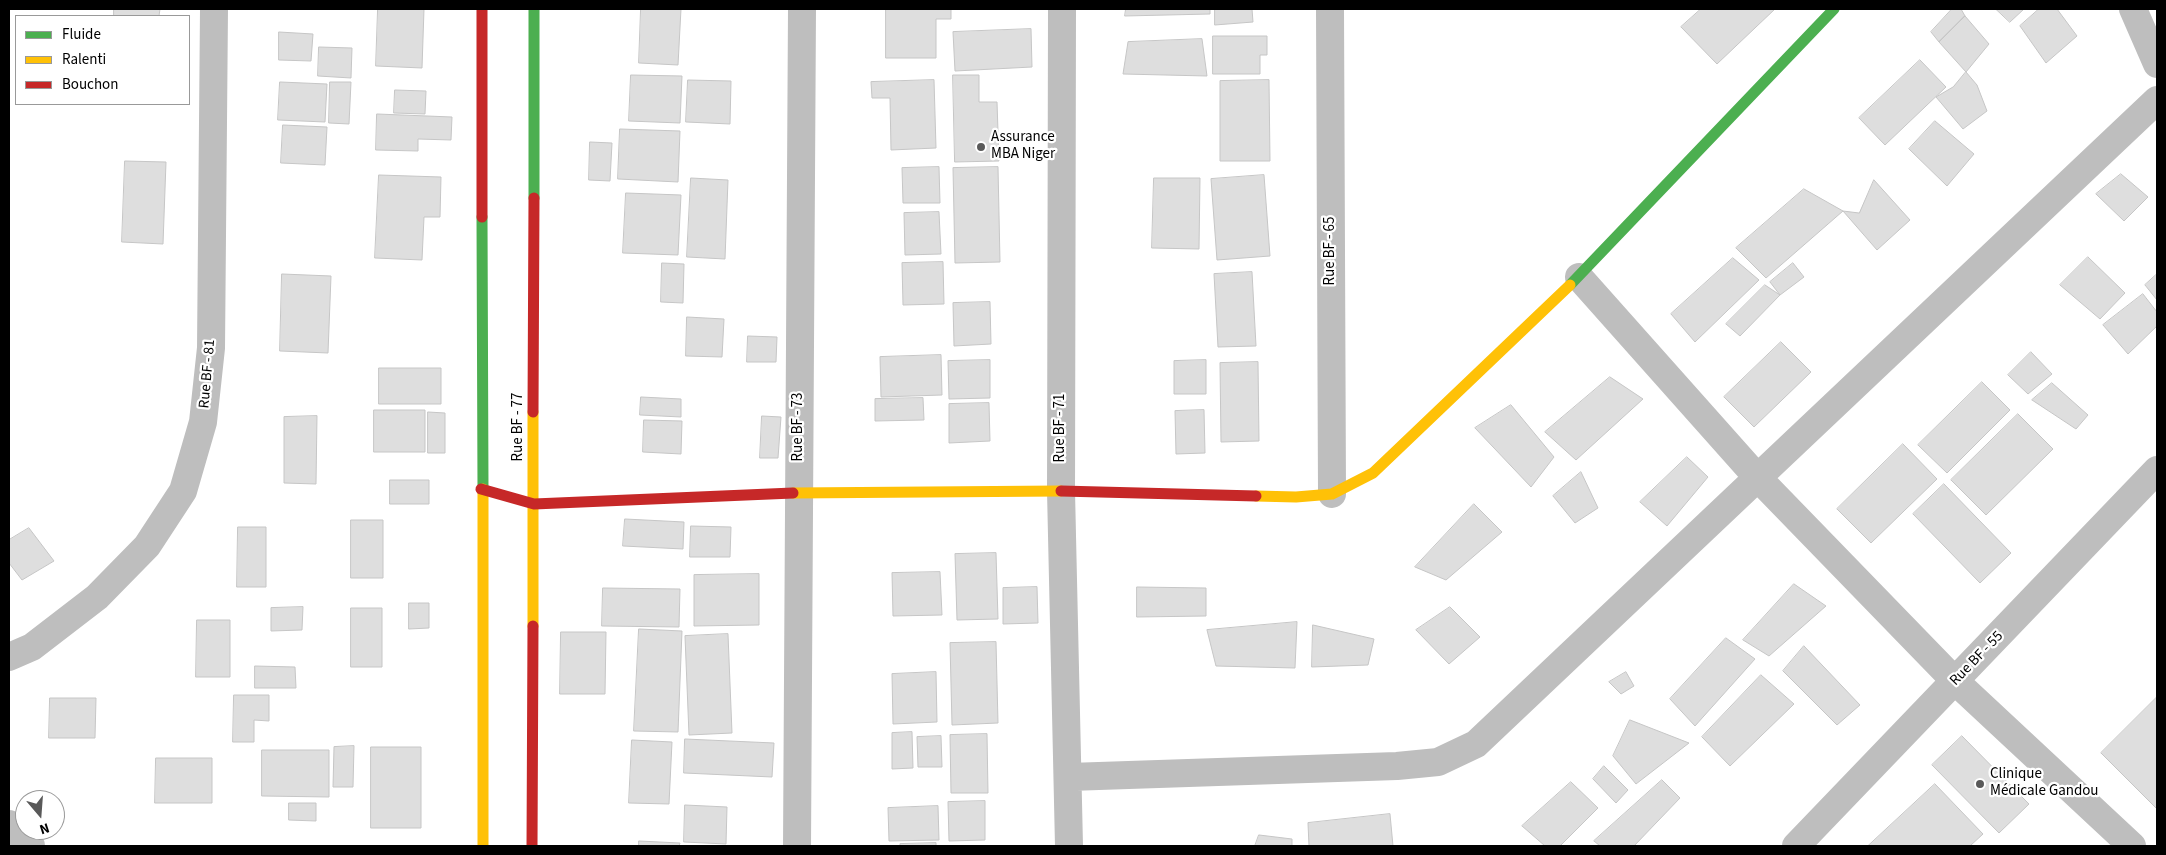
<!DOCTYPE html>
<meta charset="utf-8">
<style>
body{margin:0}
#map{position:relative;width:2166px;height:855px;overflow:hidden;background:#fff;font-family:"Source Sans 3",sans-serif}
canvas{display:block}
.frame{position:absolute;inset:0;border:10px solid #000;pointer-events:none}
.legend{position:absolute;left:15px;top:15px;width:175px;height:90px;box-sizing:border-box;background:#fff;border:1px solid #999;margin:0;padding:6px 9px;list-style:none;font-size:15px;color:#000}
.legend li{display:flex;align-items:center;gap:10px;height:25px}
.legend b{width:25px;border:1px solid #999}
.north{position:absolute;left:15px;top:790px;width:50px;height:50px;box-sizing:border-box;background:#fff;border:1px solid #999;border-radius:50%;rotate:162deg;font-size:14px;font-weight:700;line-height:20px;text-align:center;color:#000}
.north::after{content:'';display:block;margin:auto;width:18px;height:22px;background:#595959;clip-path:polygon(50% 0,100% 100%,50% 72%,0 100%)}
</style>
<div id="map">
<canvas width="2166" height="855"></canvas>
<div class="frame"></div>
<ul class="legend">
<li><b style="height:6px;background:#4caf50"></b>Fluide</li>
<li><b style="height:6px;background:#ffc107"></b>Ralenti</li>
<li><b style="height:6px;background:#c62828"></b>Bouchon</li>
</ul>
<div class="north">N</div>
</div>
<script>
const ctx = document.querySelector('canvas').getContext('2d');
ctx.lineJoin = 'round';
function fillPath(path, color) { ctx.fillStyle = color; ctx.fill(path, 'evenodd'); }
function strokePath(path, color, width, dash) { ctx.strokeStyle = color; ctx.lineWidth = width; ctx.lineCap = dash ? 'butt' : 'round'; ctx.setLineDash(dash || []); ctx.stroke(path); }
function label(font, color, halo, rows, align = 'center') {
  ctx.font = font + ' "Source Sans 3",sans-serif'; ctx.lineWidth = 4.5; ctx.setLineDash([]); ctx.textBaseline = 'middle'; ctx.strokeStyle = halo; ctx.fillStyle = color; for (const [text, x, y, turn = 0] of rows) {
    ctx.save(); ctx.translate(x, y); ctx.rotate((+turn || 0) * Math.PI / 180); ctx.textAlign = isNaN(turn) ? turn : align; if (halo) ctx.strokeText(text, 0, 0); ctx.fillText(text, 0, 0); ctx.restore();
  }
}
const building = new Path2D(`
 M114,9H160L159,16H114Z
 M378,9H424L422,68L376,66Z
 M641,9H681L678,65L639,63Z
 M886,9H951V19H936V58H886Z
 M1126,9H1210V14L1125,16Z
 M1215,9H1252L1253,22L1215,25Z
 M1701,9H1775L1717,64L1681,27Z
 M1952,9H1961L1965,16L1939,42L1931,32Z
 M1996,9H2024L2010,22Z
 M2039,9H2057L2077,36L2046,63L2020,26Z
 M1965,16L1989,44L1966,72L1939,42Z
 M1031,29L1032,67L955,71L953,32Z
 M279,32L313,34L311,61L279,60Z
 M1213,36H1267V55H1260V74H1213Z
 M1202,39L1207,76L1123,74L1128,42Z
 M319,47L352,48L351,78L318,76Z
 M1920,60L1946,87L1885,145L1859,118Z
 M1966,72L1977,85L1987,111L1963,129L1936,97L1953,87Z
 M631,75L682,76L680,123L629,121Z
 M953,75H979V102H997L999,161L955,162Z
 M688,80L731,81L730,124L686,122Z
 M934,80L936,148L891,150L890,98H872L871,82Z
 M1269,80L1270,161H1220V81Z
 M280,82L327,84L325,122L278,120Z
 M330,82H351L349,124L329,123Z
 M395,90L426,91L425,114L394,113Z
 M377,114L452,117L451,140L418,139V151L376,150Z
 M1935,121L1974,154L1947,186L1909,149Z
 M283,125L327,127L325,165L281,163Z
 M620,129L680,131L678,182L618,179Z
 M590,142L612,143L610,181L589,180Z
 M125,161L166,162L163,244L122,242Z
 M939,167L940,203H903L902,168Z
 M998,167L1000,262L955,263L953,168Z
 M2121,174L2148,197L2124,221L2096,194Z
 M379,175L441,177L440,217H424L422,260L375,258Z
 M1264,175L1270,256L1217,260L1211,179Z
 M691,178L728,180L725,259L687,257Z
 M1154,178H1200L1199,249L1152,248Z
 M1874,180L1910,220L1877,250L1843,211L1859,213Z
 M1804,189L1843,211L1766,278L1736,248Z
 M626,193L681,195L678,255L623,253Z
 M939,212L941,254L905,255L904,213Z
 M2088,257L2125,293L2100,319L2060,285Z
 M1733,258L1759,280L1695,342L1671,314Z
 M943,262L944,304L903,305L902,263Z
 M662,263L684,264L683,303L661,302Z
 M1793,263L1804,277L1780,295L1770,282Z
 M1252,272L1256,346L1218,347L1214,274Z
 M282,274L331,276L328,353L280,351Z
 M2157,274V300L2145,285Z
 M1765,285L1780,295L1740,336L1726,324Z
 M2143,294L2157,312V326L2128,354L2103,325Z
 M990,302L991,344L954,346L953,303Z
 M687,317L724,319L722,357L686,356Z
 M748,336L777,337L776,362H747Z
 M1781,342L1811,372L1754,427L1724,397Z
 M2031,352L2052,374L2028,394L2008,375Z
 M941,355L942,395L881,397L880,357Z
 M990,360V398L949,399L948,361Z
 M1206,360V394H1174V361Z
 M1258,362L1259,441L1221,442L1220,363Z
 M379,368H441V404H379Z
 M1610,377L1643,399L1576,460L1545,432Z
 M1982,382L2010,410L1947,473L1918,445Z
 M2052,383L2088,415L2076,429L2032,400Z
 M641,397L681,399V417L640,415Z
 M923,398L924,420L875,421V399Z
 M989,403L990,441L949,443V404Z
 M1511,405L1554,457L1531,487L1475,428Z
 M374,410H425V452H374Z
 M1204,410L1205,453L1176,454L1175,411Z
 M428,412L445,413V453H428Z
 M2018,414L2053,449L1986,515L1951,480Z
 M317,416L316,484L284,483V417Z
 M762,416L781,417L778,458H760Z
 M644,420L682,421L681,454L643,452Z
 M1903,444L1937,479L1871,543L1837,509Z
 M1687,457L1708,477L1667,526L1640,502Z
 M1581,472L1598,508L1575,523L1553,496Z
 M390,480H429V504H390Z
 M1944,484L2011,553L1980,583L1913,514Z
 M1474,504L1502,532L1446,580L1415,567Z
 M625,519L684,522L683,549L623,546Z
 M351,520H383V578H351Z
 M691,526L731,527L730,557H690Z
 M238,527H266V587H237Z
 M29,528L54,561L22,580L9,563V540Z
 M996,553L998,619L957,620L955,554Z
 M940,572L942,615L893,616L892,573Z
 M759,574V625L694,626V575Z
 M1794,584L1826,606L1769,656L1743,640Z
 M1037,587L1038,623L1003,624V588Z
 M1137,587L1206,588V616L1137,617Z
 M603,588L680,589L679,627L602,626Z
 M409,603H429V628L409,629Z
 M303,607L302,630L271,631V608Z
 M1450,607L1480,637L1449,664L1416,630Z
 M351,608H382V667H351Z
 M197,620H230V677H196Z
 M1297,622L1295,668L1216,666L1207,630Z
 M1313,625L1374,639L1368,665L1312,667Z
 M639,629L682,631L678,732L634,731Z
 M561,632H606L605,694H560Z
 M728,634L732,733L689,735L685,636Z
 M1726,638L1755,659L1695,726L1670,699Z
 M996,642L998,723L952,725L950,643Z
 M1804,646L1860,705L1837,725L1783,671Z
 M255,666L295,667L296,688H255Z
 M936,672L937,722L893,724L892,674Z
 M1626,672L1634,686L1621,694L1609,682Z
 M1761,675L1794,704L1730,766L1702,737Z
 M234,695H269V721L254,720V742H233Z
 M2157,697V809L2101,753Z
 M50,698H96L95,738H49Z
 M1630,720L1689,743L1636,784L1613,756Z
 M912,732L913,768L892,769V733Z
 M987,734L988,793H951L950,735Z
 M941,736L942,767H918L917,737Z
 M1962,736L2029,804L1999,833L1932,765Z
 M685,739L774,743L772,777L684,773Z
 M632,740L672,742L669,804L629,803Z
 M354,746L353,787H333L334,747Z
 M371,747H421V828H371Z
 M262,750H329V797L262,796Z
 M156,758H212V803H155Z
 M1604,766L1628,790L1616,803L1593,779Z
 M1662,780L1680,798L1634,846H1600L1594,841Z
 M1571,782L1598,808L1560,846H1545L1522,826Z
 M1935,784L1983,834L1970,846H1868Z
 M985,801V840L949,841L948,802Z
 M289,803H316V821L289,820Z
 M685,805L727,807L726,844L684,842Z
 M938,806L939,840L889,841L888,808Z
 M1390,814L1393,846H1309L1308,823Z
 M1259,835L1292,839V846H1255Z
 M639,841L680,843L679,846H639Z
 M936,843V846H900V844Z`);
fillPath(building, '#dedede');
strokePath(building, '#c6c6c6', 1);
strokePath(new Path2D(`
 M1062,9L1061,491L1069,846
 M1330,9L1332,494
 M2133,9L2157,64
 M1579,277L1757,477L1956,682L2132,846
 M9,657L32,647L97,597L147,546L183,491L203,422L211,348L214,9
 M1069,777L1397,766L1438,762L1476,744L2157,100
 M9,824L31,846
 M797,846L802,9
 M1796,846L2157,470`), '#bebebe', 28);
strokePath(new Path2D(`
 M534,198V9
 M482,217L483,489
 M1570,285L1834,9`), '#4caf50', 11);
strokePath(new Path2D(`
 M483,489V846
 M793,493L1061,491
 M1256,496L1296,497L1332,494L1373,473L1570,285
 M533,626V412`), '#ffc107', 11);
strokePath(new Path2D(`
 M482,9V217
 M533,412L534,198
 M481,489L534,504L793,493
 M1061,491L1256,496
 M532,846L533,626`), '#c62828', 11);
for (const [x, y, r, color] of [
 [981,147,5,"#595959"],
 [1980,784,5,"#595959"]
]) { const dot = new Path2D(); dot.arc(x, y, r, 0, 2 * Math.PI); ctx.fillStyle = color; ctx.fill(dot); strokePath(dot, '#fff', 2); }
label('15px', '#000', '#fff', [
 ["Assurance",991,138],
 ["MBA Niger",991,155],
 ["Clinique",1990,775],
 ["Médicale Gandou",1990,792]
], 'left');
label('15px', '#000', '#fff', [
 ["Rue BF - 65",1331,251,-90],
 ["Rue BF - 81",208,374,-85],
 ["Rue BF - 77",519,427,-90],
 ["Rue BF - 73",799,427,-90],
 ["Rue BF - 71",1061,428,-90],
 ["Rue BF - 55",1977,659,-46]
]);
</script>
